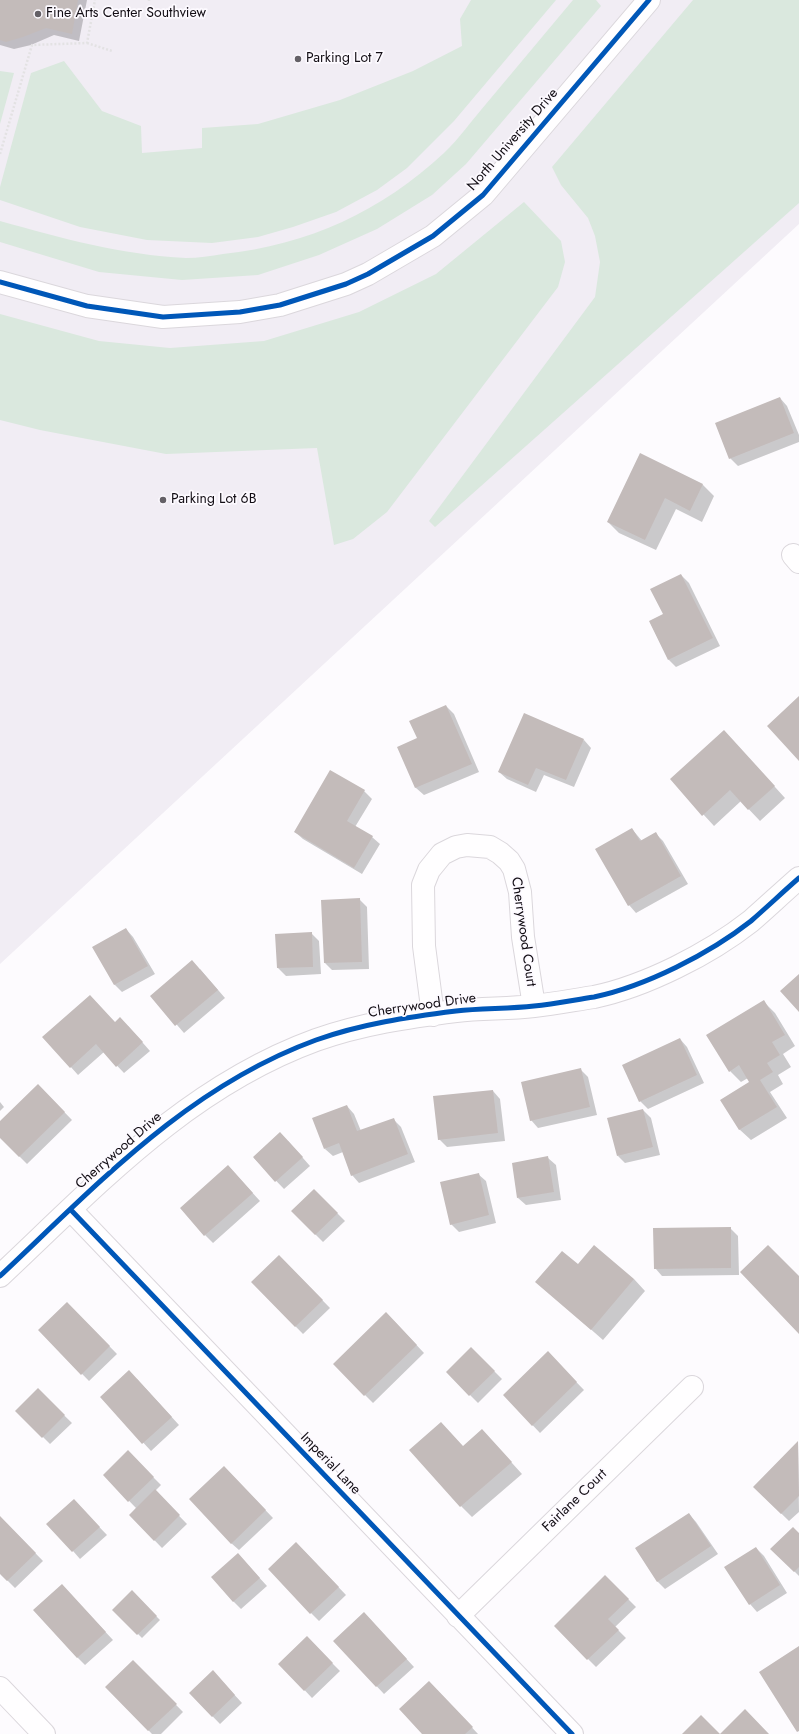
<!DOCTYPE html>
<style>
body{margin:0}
canvas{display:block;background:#fdfbfe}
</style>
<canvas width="799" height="1734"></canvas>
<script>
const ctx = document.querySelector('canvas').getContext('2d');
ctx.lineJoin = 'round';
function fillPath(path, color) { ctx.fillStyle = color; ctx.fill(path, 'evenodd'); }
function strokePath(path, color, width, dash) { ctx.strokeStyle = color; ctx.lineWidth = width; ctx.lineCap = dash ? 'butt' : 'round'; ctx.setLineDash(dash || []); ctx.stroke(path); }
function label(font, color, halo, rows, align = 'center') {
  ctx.font = font + ' Jost,sans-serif'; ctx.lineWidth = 3.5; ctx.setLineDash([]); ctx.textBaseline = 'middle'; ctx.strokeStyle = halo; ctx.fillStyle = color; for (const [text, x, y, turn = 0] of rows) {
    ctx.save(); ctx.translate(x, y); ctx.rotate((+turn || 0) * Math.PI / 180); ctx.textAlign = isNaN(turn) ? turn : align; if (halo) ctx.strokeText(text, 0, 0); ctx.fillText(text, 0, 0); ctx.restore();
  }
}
fillPath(new Path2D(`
 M0,0H799V224L0,964Z`), '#f1edf4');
fillPath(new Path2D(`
 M471,0H556L454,121L407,168L377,190L336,212L293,227L258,237L212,243L147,240L80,227L0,200V187L31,73L64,61L102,111L141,126L142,153L202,148V128L258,124L340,100L413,71L462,46L460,19Z
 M573,0H596L601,6L466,164L432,195L377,229L319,255L258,275L182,280L99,272L0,242V221C61,238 122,255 186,258C198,258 211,256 223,254C308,245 382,211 444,153C459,139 472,120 486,104C515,69 544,35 573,0Z
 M693,0H799V203L435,527L429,521L595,297L600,262L595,236L588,218L561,185L552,167Z
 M0,71L14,73L0,124Z
 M524,202L561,241L565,262L558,287L387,512L353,539L334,545L317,448L166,454L40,430L0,420V314L99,341L170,348L264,341L359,312L436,274Z`), '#dae8de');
fillPath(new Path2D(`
 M0,0H87L79,41L54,35L31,45L14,49L0,45Z
 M780,398L787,406L799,435V442L738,466L730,458Z
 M640,455L703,485L714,496L702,522L676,509L656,550L619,533L608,522Z
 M681,575L689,583L720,646L676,667L669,660L650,622L664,615Z
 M446,706L454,714L479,772L424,795L416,788L399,747L418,739Z
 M584,740L591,748L574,787L544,775L536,792L507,779L499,772Z
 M735,743L785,798L760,821L741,801L714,826L671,779Z
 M364,791L372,799L355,827L372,837L380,844L362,874L303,839L295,832Z
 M632,829L642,841L655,833L663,841L688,884L636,913L629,905Z
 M359,899L367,907L369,969L332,970L325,963Z
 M126,929L133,937L155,974L122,992L114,984Z
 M311,933L319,941L321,974L286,976L278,968Z
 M200,969L225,998L184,1033L152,996Z
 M764,1002L775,1013L795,1046L783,1054L791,1067L778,1075L783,1084L770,1092L787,1118L751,1140L739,1129L751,1083L748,1078L741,1082L730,1071Z
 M115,1023L128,1026L150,1051L124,1073L104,1052L78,1075L44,1037Z
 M680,1039L687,1047L704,1083L648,1109L640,1101Z
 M580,1069L588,1077L597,1115L538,1128L531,1120Z
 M38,1085L72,1120L27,1164L0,1137V1122Z
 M493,1091L500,1099L505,1141L447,1147L439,1139Z
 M0,1102L4,1107L0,1111Z
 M347,1106L354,1114L361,1131L393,1119L401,1127L415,1162L359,1183L352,1175L343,1152L333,1156L325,1149Z
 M643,1110L651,1118L660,1155L625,1163L618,1156Z
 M288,1141L310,1166L284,1189L254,1158Z
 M548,1158L556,1165L561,1200L526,1205L518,1198Z
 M228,1166L260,1201L213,1243L205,1235Z
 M478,1174L486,1181L496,1223L459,1232L451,1224Z
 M314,1190L345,1221L323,1242L292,1211Z
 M730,1228L738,1236L739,1275L662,1276L655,1268Z
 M279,1256L330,1308L303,1334L252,1282Z
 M634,1279L645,1291L603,1340L537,1282Z
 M67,1303L117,1354L89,1381L39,1330Z
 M394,1321L424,1353L373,1403L334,1364Z
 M471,1348L502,1379L478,1403L447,1372Z
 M548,1353L584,1390L540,1433L504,1395Z
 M137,1379L179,1425L151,1451L101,1397Z
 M38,1390L72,1423L50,1444L17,1411Z
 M441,1423L463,1447L482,1430L522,1474L472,1517L461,1506Z
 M798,1442L799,1512L789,1521L754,1487Z
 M128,1452L161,1485L155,1491L187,1524L162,1548L130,1515L136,1508L104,1475Z
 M224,1467L273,1518L239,1550L231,1543Z
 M81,1508L107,1535L80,1559L73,1551Z
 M689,1514L696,1522L718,1554L665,1589L657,1581Z
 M0,1517L43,1561L15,1588L0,1573Z
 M799,1534V1576L772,1549Z
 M756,1548L764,1556L787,1593L757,1612L750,1604Z
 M304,1551L346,1595L319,1621L311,1613Z
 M245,1562L267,1586L241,1609L233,1601Z
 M605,1576L636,1607L615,1627L626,1638L596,1667L555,1626Z
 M132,1592L160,1620L142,1638L114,1610Z
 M69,1593L113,1640L85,1665L77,1657Z
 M364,1613L414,1667L384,1694L334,1641Z
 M307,1638L340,1671L312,1698L280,1664Z
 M133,1661L183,1712L161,1734H152L107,1687Z
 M220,1679L242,1703L220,1724L190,1693Z
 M437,1690L478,1734H423Z`), '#0003');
fillPath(new Path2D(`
 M0,0H78L72,34L46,28L23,37L6,42L0,40Z
 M780,397L794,433L729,459L715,423Z
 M640,453L703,484L690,511L665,498L645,540L607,522Z
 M681,574L713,638L668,660L649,621L663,614L650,589Z
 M799,696V761L767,726Z
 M446,705L472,764L415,788L397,747L417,738L409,721Z
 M524,713L584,739L566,780L536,768L528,785L498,772Z
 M724,730L775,786L748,810L730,790L702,816L670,779Z
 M330,770L365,790L347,821L373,836L354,868L294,832Z
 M632,828L640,841L656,832L681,876L628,906L595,849Z
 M360,898L362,962L324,963L321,900Z
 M126,928L148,966L114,985L92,947Z
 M312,932L313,967L277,968L275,934Z
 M192,960L218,990L175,1026L150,996Z
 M799,974V1012L780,991Z
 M90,995L115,1022L120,1017L143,1042L116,1067L96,1044L70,1068L42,1037Z
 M764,1000L785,1035L772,1042L780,1055L767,1063L773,1072L760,1080L777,1107L739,1130L720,1100L749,1082L739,1065L729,1072L706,1035Z
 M680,1038L697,1075L639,1102L622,1065Z
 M581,1068L590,1107L530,1121L521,1082Z
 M38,1084L65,1112L19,1157L0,1138V1121Z
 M493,1090L498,1133L438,1140L433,1096Z
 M347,1105L357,1131L394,1118L408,1154L351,1176L339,1143L324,1149L312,1118Z
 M643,1109L653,1147L617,1156L607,1118Z
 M280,1132L303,1157L275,1182L253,1157Z
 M548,1156L554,1192L517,1198L512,1163Z
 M228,1165L253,1193L204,1236L180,1208Z
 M479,1173L489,1215L450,1225L440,1182Z
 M314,1189L338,1213L315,1235L291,1211Z
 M731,1227V1268L654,1269L653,1228Z
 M594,1245L634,1279L591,1330L535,1282L562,1251L578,1264Z
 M768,1245L799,1276V1334L740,1272Z
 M279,1255L323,1300L295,1327L251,1282Z
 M67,1302L110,1346L81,1375L38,1330Z
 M386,1312L417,1345L364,1396L333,1364Z
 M471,1347L495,1371L469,1396L446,1372Z
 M548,1351L577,1382L532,1426L503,1395Z
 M129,1370L172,1417L142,1444L100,1397Z
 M38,1388L65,1415L42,1438L15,1411Z
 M441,1422L463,1446L482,1429L512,1462L460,1507L409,1450Z
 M798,1441L799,1496L781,1514L753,1487Z
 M128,1450L154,1477L128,1502L103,1475Z
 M224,1466L266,1510L231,1544L189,1499Z
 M155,1489L180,1515L154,1541L129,1515Z
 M74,1499L100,1527L72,1552L46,1524Z
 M689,1513L711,1546L657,1582L635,1548Z
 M0,1516L36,1553L7,1581L0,1574Z
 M793,1527L799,1533V1567L794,1572L770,1549Z
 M296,1542L339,1587L310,1614L268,1569Z
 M756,1547L780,1585L749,1605L724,1567Z
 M238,1553L260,1578L233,1602L211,1577Z
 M605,1575L629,1599L608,1619L619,1630L587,1660L554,1626Z
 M62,1584L106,1632L77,1658L33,1610Z
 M132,1590L157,1616L137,1635L112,1610Z
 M364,1612L407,1659L376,1687L333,1641Z
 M307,1636L333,1663L304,1691L278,1664Z
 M799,1646V1731L797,1732L759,1672Z
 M133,1660L177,1704L148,1731L105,1687Z
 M213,1670L235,1695L212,1717L189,1693Z
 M429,1681L473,1727L465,1734H422L399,1709Z
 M745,1709L769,1734H720Z
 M701,1715L720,1734H682Z`), '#c3bbba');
const street = new Path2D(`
 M793,555L799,562
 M433,1015L424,946L423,885L429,870L442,854L456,847L467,845L490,847L500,853L509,861L514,869L520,892L523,937L534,1006
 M71,1210L572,1734
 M0,1276C97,1185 187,1087 316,1040C361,1024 408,1017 456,1011C482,1008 508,1009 534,1006C554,1004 574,1000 594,997C646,986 709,954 751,921C767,907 783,892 799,878
 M458,1616L692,1387
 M0,1688L44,1734`);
const secondary = new Path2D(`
 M0,282L87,306L163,317L240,312L280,305L346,284L368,274L433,236L483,195L649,0`);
strokePath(street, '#dbd7dc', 24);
strokePath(secondary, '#dbd7dc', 24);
strokePath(new Path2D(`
 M149,0V1
 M87,43L112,51
 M0,154L32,45L87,43L95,0`), '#e3e2e3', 2.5, [2, 2]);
strokePath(street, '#fffeff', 22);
strokePath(secondary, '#fffeff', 22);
strokePath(new Path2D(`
 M0,282L87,306L163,317L240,312L280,305L346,284L368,274L433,236L483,195L649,0
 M71,1210L572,1734
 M0,1276C97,1185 187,1087 316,1040C361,1024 408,1017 456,1011C482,1008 508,1009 534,1006C554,1004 574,1000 594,997C646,986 709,954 751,921C767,907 783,892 799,878`), '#0057b8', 5);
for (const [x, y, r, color] of [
 [38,14,4,"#646066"],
 [298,59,4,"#646066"],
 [163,500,4,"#646066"]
]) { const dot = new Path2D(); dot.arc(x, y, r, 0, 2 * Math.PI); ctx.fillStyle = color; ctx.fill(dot); strokePath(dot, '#fdfaff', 1.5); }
label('14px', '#120d14', '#fdfaff', [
 ["Fine Arts Center Southview",46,14],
 ["Parking Lot 7",306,59],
 ["Parking Lot 6B",171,500]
], 'left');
label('14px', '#120d14', '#fdfaff', [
 ["North University Drive",513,140,-49],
 ["Cherrywood Court",523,932,82],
 ["Cherrywood Drive",422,1006,-8],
 ["Cherrywood Drive",119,1151,-41],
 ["Imperial Lane",330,1464,46],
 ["Fairlane Court",575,1501,-44]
]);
</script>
